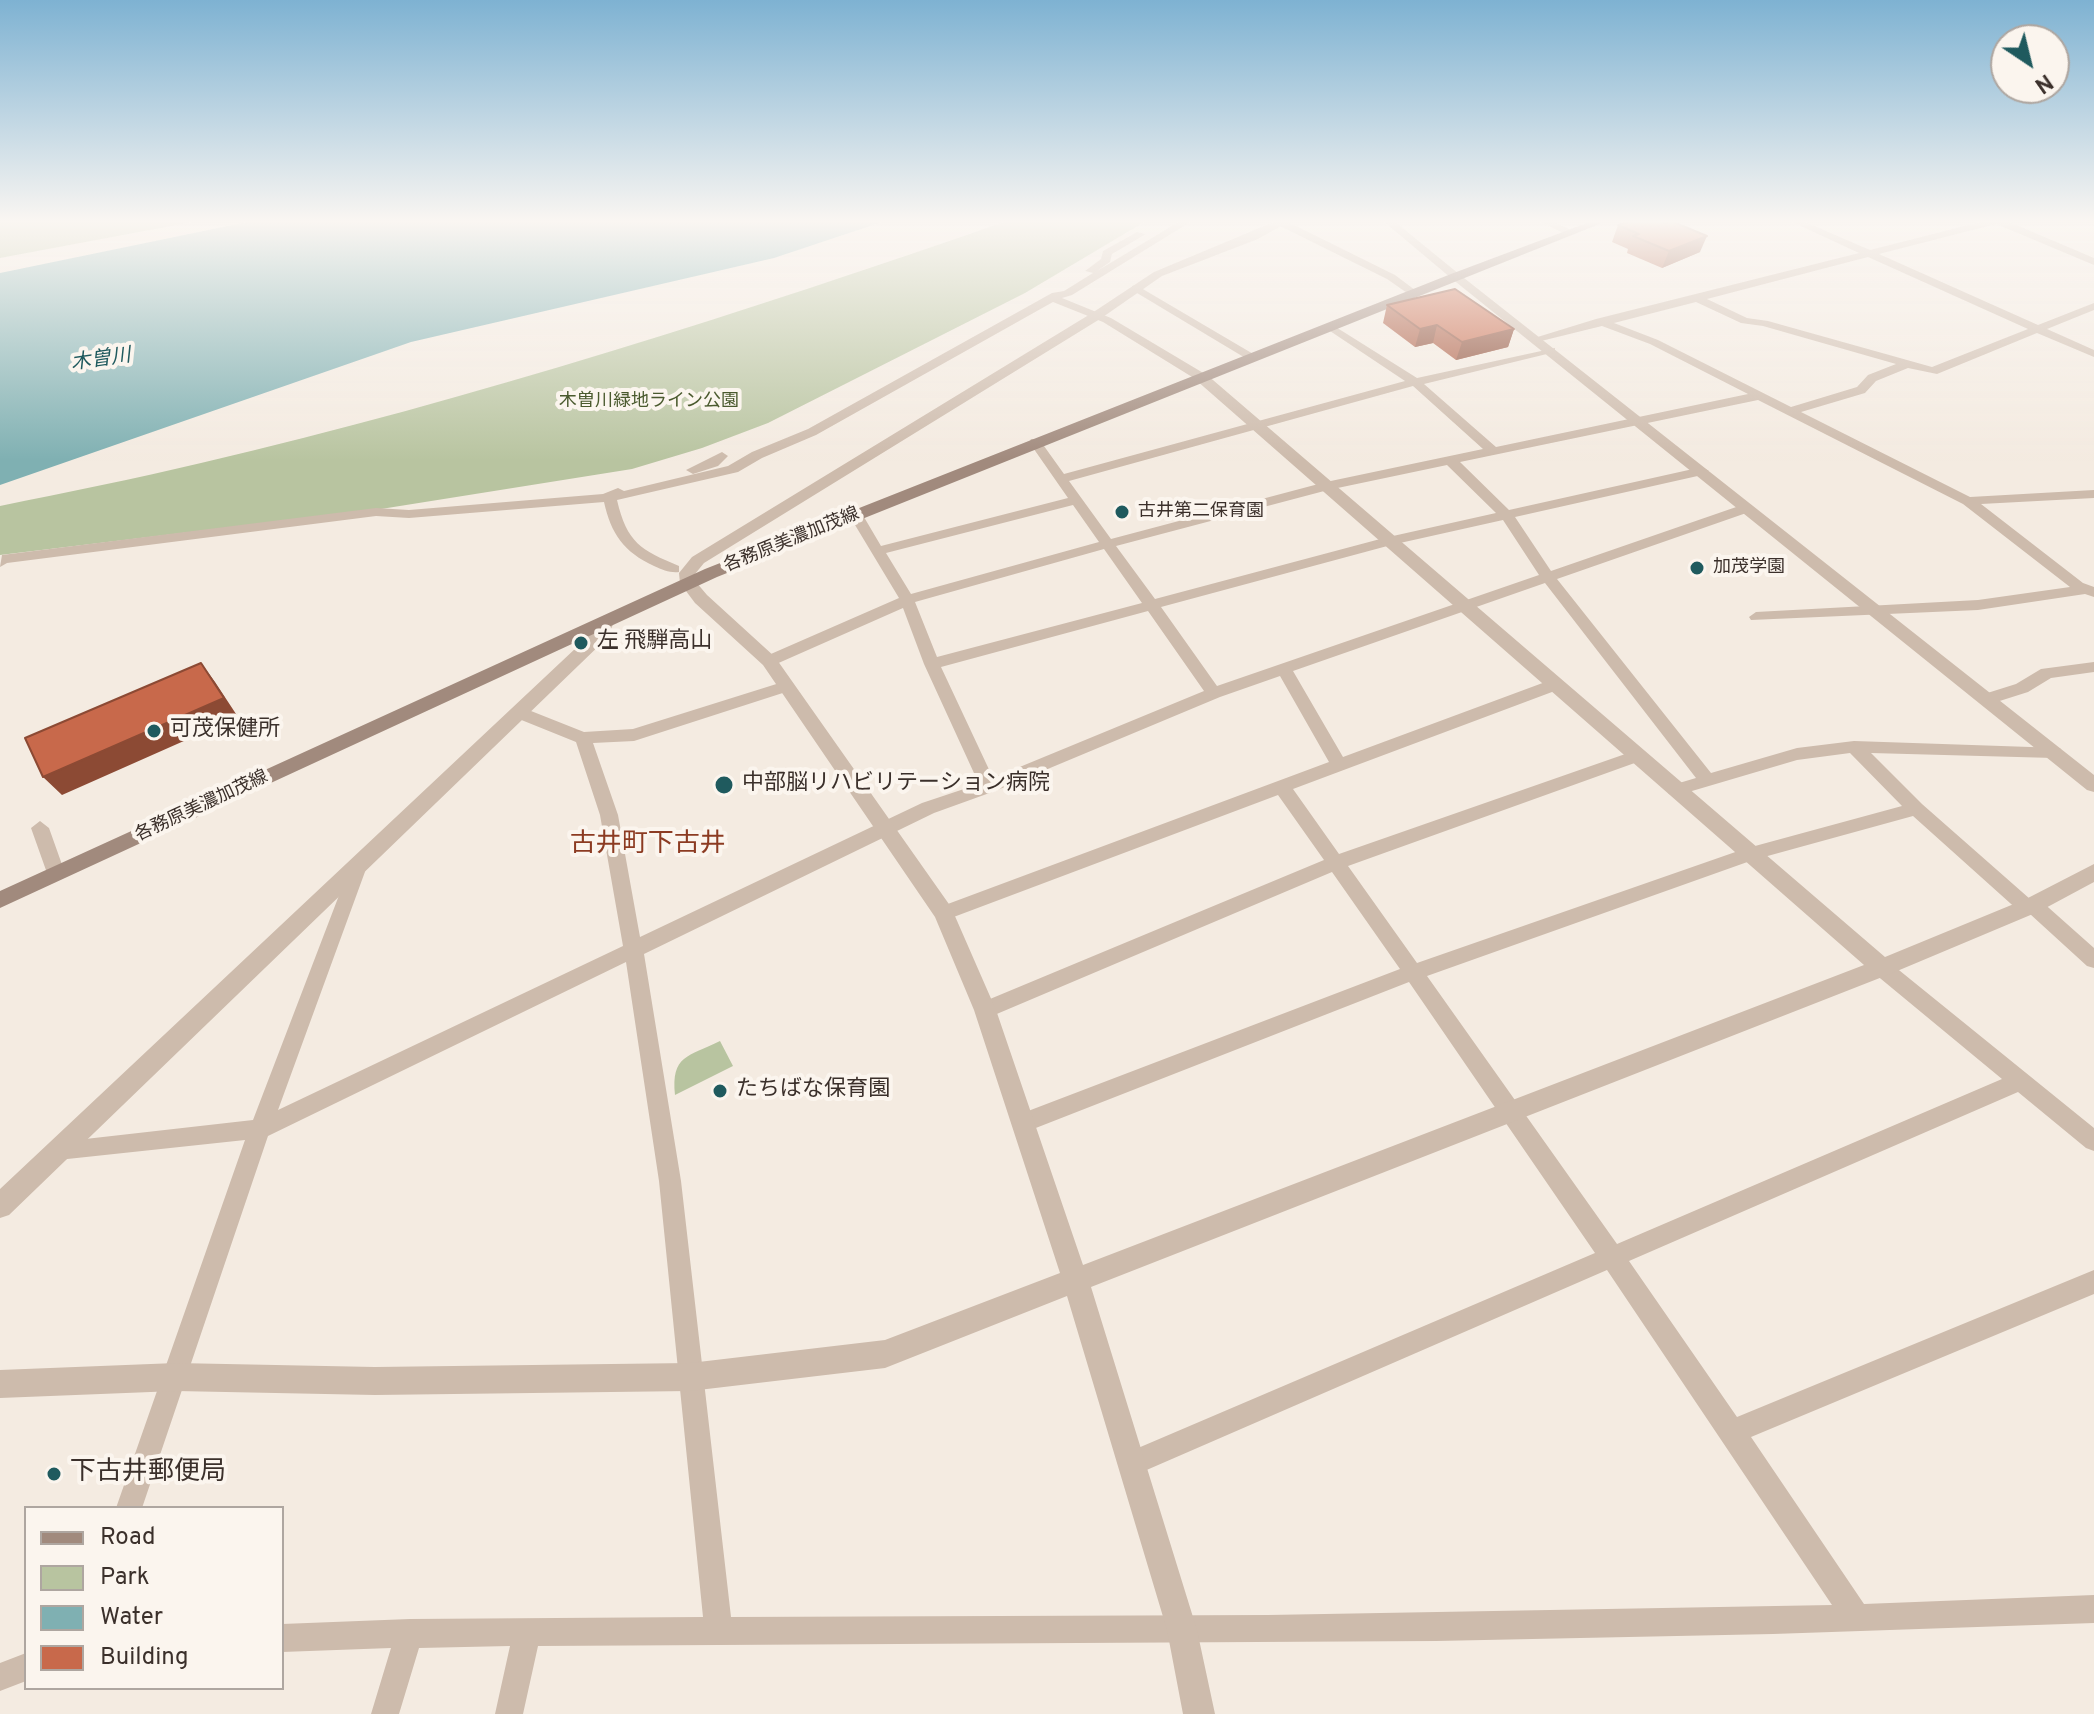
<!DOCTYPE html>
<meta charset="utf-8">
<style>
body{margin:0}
#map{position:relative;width:2094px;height:1714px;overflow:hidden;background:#f4ebe1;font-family:Overpass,sans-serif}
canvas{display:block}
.legend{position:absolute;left:24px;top:1506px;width:260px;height:184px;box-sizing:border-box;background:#fbf5ee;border:2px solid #aea6a0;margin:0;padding:10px 14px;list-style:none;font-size:24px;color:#3b302b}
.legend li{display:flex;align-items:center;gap:16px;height:40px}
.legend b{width:40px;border:2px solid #aea6a0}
.north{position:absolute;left:1990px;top:24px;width:80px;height:80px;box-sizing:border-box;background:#fbf5ee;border:2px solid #aea6a0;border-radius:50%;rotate:145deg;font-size:22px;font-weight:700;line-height:32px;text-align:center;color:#3b302b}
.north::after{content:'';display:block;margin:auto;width:28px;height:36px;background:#1f5a5e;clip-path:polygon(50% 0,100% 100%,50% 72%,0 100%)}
</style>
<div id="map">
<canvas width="2094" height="1714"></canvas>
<ul class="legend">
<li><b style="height:10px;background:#a18a7d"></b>Road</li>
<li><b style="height:22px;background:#b8c4a0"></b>Park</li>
<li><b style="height:22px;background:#7fb0b2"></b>Water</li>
<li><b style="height:22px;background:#c8694b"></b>Building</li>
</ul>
<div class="north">N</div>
</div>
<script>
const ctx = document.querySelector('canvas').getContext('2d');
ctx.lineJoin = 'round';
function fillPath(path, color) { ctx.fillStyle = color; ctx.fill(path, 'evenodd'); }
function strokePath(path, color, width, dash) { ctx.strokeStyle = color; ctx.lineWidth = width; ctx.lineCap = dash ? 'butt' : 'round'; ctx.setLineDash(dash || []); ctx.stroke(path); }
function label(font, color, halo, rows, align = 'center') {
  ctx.font = font + ' Overpass,"Noto Sans JP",sans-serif'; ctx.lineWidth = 8; ctx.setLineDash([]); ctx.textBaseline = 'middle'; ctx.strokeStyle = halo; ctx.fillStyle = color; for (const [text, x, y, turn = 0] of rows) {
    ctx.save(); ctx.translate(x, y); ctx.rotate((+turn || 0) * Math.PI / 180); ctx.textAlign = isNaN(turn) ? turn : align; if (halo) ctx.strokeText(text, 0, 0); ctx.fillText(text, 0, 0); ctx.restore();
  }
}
fillPath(new Path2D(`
 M0,221H198L0,258Z
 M1007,221H1146L1025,293L768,423L702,448L632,469L381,509L0,555V506C67,492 135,479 201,463C474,399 742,313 1007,221Z
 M720,1041L733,1066L675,1095C671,1055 688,1057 720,1041Z`), '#b8c4a0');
fillPath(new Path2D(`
 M252,221H885L774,258L411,342L0,485V273Z`), '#7fb0b2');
fillPath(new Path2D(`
 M1180,221H1192L1072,295L1062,298L1111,318L1205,374V380H1197L1103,322L1053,302L816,435L762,458L738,472L617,500C627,543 641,550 679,566V572C670,573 663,570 654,566C624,552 611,534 604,502L409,518L376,516L7,563L0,567L2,555L376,508L409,510L603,494L618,488L624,491L728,466L752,452L808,429L1052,293L1064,291L1093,273L1085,271L1101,259L1103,251L1137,232L1146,234L1112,254L1110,262L1097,271Z
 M1278,221H1286L1395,275L1419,293L1410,295L1387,279L1278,225Z
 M1383,221H1394L1459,274V278H1451Z
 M1538,221H1552L1577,233L1568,235Z
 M1790,221H1803L1870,250L1984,221H2007L2094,258V265L1996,224L1879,254L2038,325L2094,303V310L2047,329L2094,350V357L2037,333L1937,374L1908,368L1876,381L1865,393L1801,412L1970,497L2094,490V498L1981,504L2083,583L2094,587V597L2085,594L1978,610L1751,620L1749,617L1756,612L1978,600L2070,587L1963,504L1758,400L1460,462L1509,510L1702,467L1709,471L1702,475L1515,517L1551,571L1742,505H1752V511L1557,579L1711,773L1797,748L1854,741L2060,748L2062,752L2054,758L1871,753L1922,804L2030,899L2040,900L2094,948V968L2087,966L2030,914L2020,912L1913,816L1753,860L1427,976L1617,1244L2002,1079L1875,974L1872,968L1875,962L1882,960L1889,962L2094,1128V1151L2086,1148L2018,1092L1629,1261L1737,1417L2094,1270V1294L1751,1437L1864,1604L2094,1595V1623L1773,1634L1436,1641L538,1646L523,1714H495L510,1646L419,1648L399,1714H371L391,1648L282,1652V1624L410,1619L703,1617L659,1181L626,962L268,1136L142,1508H116L245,1140L58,1160L50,1157L47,1150L50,1143L253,1120L351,864H363L366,869L278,1110L623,946L600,815L576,742L514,717L512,713L514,709H526L584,732L633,729L786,681L794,686L792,690L634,741L593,743L618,815L640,937L922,803L979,784L924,664L903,608L774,665L769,666L761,661L764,657L899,598L849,515L851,512H861L881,546L1068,498L1029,442L1031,439H1039L1064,474L1405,381L1327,329L1325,327L1331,324L1417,378L1555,348V352L1424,384L1496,447L1748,394L1650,344L1602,326L1537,342L1531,339L1596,319L1859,253ZM1868,257L2028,329L1932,367L1768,321L1747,318L1707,299ZM1696,302L1741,323L1763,326L1896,364L1868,375L1857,387L1791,407L1658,340L1614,323ZM1413,386L1483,449L1326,482L1111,539L1069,481ZM1447,465L1496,513L1384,538L1155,599L1116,546L1328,490ZM1073,505L1099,542L911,594L886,553ZM1503,520L1539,575L1217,686L1161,607L1391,545ZM1104,549L1142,603L937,657L915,602ZM1545,583L1696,778L1669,786L1666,790L1669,794L1675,796L1797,760L1850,753L1902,806L1744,849L1417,963L1348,866L1643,760L1645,756L1643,752H1631L1339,854L1293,789L1560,689L1562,685L1554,680L1548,681L1343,757L1293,671ZM1148,611L1204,691L993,778L941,667ZM1280,676L1329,762L937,908L935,913L937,918H951L1278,795L1324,860L978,1004L975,1010L978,1016L985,1019L992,1016L1332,872L1400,969L1015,1116L1012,1123L1015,1130L1023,1133L1409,982L1595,1253L1124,1454L1120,1463L1124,1472L1133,1476L1142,1472L1607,1270L1832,1605L1268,1615L731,1617L681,1181L644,954L934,813L995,791L1220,697Z
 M1136,285L1255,355L1257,357L1247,359L1132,290V286Z
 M722,452L728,456L718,466L693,474L686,470Z
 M2094,662V672L2051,678L2028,692L1987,705L1979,699L1981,695L2016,684L2041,669Z
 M40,821L49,828L65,873L62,878H50L47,873L31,828Z
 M26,1653V1681L0,1691V1663Z`), '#cdbbac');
fillPath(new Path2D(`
 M1276,221H1290L1258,239L1162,276L1100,319L704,563L695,574L696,582L707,595L775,657L951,907L996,1010L1083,1265L1864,965L1196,380V374H1206L1885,957L2026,899L2094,864V882L2040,911L1890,974L1091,1287L1197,1630L1215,1714H1183L1167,1630L1067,1296L885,1368L690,1391L375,1395L176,1391L0,1398V1370L176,1363L375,1367L690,1363L885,1340L1060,1273L974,1010L935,917L763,665L695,603L680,583L679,573L692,557L1092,313L1154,272Z
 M1451,274H1459L2094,775V792L2087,790L1451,278Z
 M606,617L614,622L607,638L9,1215L0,1218V1189L594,631L600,618Z`), '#cdbbac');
fillPath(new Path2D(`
 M1592,221H1607L717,577L0,908V891L705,569L1451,274Z`), '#a18a7d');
fillPath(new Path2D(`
 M1618,225L1700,252L1662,268L1627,253L1628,249L1612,242Z
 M1387,305L1514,329L1508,347L1456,360L1433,343L1415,347L1383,323Z`), '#ac5a40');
fillPath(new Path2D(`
 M1707,236L1700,252L1662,268L1669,251Z
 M1437,325L1433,343L1415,347L1420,329Z
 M1514,329L1508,347L1456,360L1462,342Z
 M201,663L215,682L238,717L62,795L43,777Z`), '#8c4a34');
const building = new Path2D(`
 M1631,221H1660L1665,223L1671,221L1707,236L1669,251L1633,236L1639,234L1618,225Z
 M1455,289L1514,329L1462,342L1437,325L1420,329L1387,305Z
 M201,663L224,698L43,777L25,738Z`);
fillPath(building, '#c8694b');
strokePath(building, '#8c4a34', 2);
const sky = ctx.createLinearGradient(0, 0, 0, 461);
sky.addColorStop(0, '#7eb2d2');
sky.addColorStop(0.48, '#faf6f2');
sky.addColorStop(1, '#faf6f200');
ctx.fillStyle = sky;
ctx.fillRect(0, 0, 2094, 461);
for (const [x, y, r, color] of [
 [1122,512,8,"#1f5a5e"],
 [1697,568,8,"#1f5a5e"],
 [581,643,8,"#1f5a5e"],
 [154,731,8,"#1f5a5e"],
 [724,785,10,"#1f5a5e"],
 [720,1091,8,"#1f5a5e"],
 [54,1474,8,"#1f5a5e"]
]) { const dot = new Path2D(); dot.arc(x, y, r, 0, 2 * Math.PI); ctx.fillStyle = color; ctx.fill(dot); strokePath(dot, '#fbf5ee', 3); }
label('18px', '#4a5a2e', '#fbf5ee', [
 ["木曽川緑地ライン公園",649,402]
]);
label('18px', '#3b302b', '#fbf5ee', [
 ["古井第二保育園",1138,512],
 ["加茂学園",1713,568]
], 'left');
label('18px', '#3b302b', '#fbf5ee', [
 ["各務原美濃加茂線",792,541,-22],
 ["各務原美濃加茂線",202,807,-25]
]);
label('italic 20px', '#1f5a5e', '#fbf5ee', [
 ["木曽川",101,361,-8]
]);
label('22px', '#3b302b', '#fbf5ee', [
 ["左 飛騨高山",597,643],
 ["可茂保健所",170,731],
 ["中部脳リハビリテーション病院",742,785],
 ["たちばな保育園",736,1091]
], 'left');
label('26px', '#8c3b22', '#fbf5ee', [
 ["古井町下古井",648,846]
]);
label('26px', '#3b302b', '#fbf5ee', [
 ["下古井郵便局",70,1474]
], 'left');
</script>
